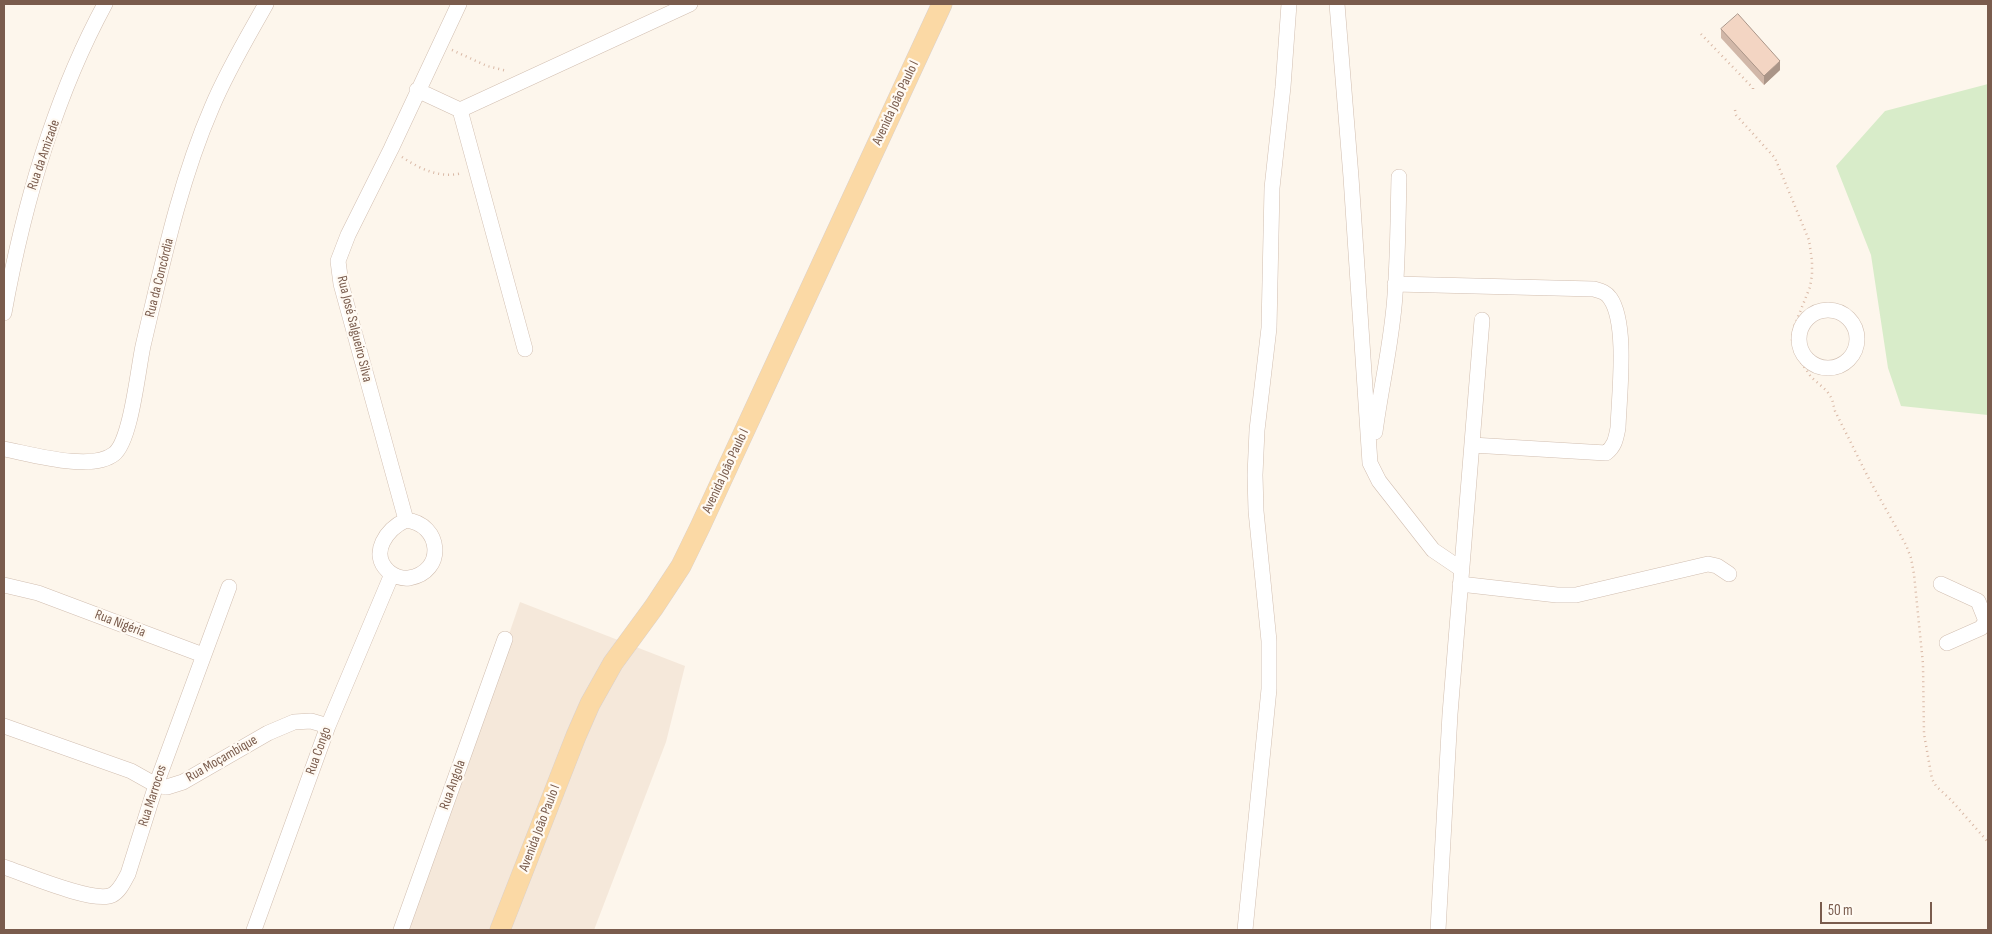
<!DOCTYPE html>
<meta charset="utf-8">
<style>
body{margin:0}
#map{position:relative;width:1992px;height:934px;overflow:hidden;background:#fdf6ec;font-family:"Sofia Sans Condensed",sans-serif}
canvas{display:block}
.frame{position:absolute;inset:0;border:5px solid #7a5c4d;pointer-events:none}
.scale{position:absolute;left:1820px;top:902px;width:112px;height:22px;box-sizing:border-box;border:2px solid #7a5c4d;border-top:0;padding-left:6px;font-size:15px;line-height:18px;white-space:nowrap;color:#7a5c4d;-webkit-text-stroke:4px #fffaf3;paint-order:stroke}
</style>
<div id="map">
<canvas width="1992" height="934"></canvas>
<div class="frame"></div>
<div class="scale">50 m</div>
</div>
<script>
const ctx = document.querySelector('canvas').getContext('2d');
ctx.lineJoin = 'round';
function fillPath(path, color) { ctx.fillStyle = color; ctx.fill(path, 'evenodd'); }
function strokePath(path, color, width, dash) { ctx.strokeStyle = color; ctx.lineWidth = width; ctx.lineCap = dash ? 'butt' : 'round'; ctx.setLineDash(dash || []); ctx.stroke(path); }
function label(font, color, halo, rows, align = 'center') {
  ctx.font = font + ' "Sofia Sans Condensed",sans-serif'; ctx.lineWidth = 4.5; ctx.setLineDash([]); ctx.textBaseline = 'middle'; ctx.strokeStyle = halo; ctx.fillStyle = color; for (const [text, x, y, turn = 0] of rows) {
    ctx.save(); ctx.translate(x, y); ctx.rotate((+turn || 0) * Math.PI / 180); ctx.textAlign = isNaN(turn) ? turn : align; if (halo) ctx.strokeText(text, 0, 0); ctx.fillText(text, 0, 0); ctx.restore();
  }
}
fillPath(new Path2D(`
 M520,602L685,666L666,742L594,930H408Z`), '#f5e8da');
fillPath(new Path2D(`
 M1988,84V415L1901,406L1888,368L1871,255L1836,166L1885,111Z`), '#d8ecc9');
const minor = new Path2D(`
 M1337,4L1351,177L1370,463L1379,481L1433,550L1461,569
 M417,90L460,110
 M1395,284L1594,289C1601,291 1606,292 1610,298C1628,323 1619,396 1618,428C1616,438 1615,446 1606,453L1472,445
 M1799 339a29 29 0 1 1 58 0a29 29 0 1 1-58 0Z
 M4,313C23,208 54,98 105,4
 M525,349L460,110L690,4
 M1375,432C1381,386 1392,342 1395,295C1398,256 1398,216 1399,177
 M4,449C31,454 91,472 114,454C131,441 138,369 143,346C162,266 179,183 212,107C227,71 247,38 266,4
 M406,520L341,284L338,261L348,235L391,149L459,4
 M406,520C442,524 446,572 409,578C402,579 393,576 388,571C369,553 387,529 406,520Z
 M1460,584L1557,595H1576L1708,564L1717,566L1729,574
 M1941,584L1978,601L1986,621L1981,628L1947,643
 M4,585L38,593L203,655
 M4,726L131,771L156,785L167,787L183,782L268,733L294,722L311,721L328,726
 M4,867C25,874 94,904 112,895C120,891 124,881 128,874L156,785L229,587
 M254,930L328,726L392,574
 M401,930L505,639
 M1245,930L1269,689V641L1256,511L1255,475L1257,430L1269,328L1272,188L1283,87L1289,4
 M1438,930L1450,714L1482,320`);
const major = new Path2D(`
 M500,930L576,736L590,704L613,663L654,607L681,566L700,527L942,4`);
strokePath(minor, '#d1beb0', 16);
strokePath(major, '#dad1cd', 21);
strokePath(new Path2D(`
 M1701,34L1753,88V90
 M452,50L487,66L507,71
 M1735,110L1736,115L1775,158L1809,240L1812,261V275L1810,287L1794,327L1792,340L1799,359L1811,377L1827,391L1832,399L1835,411L1869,479L1906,545L1911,558L1914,574L1923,664L1924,734L1932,779L1936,786L1951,800L1988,842
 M402,157C420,169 441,179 462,173`), '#d9b8a5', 2.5, [1, 4]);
strokePath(minor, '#fff', 15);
strokePath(major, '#fbd9a5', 20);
fillPath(new Path2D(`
 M1721,29L1780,70L1764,85L1721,38Z`), '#d1b7a8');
fillPath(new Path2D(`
 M1780,61V70L1764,85V76Z`), '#aa9588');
const building = new Path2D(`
 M1738,14L1780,61L1764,76L1721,29Z`);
fillPath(building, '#f3d5c3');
strokePath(building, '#aa9588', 1);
label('14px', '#7a5c4d', '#fffaf3', [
 ["Avenida João Paulo I",896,103,-65],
 ["Rua da Amizade",44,155,-71],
 ["Rua da Concórdia",160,278,-76],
 ["Rua José Salgueiro Silva",354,329,76],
 ["Avenida João Paulo I",726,471,-65],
 ["Rua Nigéria",120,624,21],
 ["Rua Congo",319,751,-70],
 ["Rua Moçambique",222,759,-30],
 ["Rua Angola",453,785,-70],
 ["Rua Marrocos",153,796,-72],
 ["Avenida João Paulo I",540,828,-69]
]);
</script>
